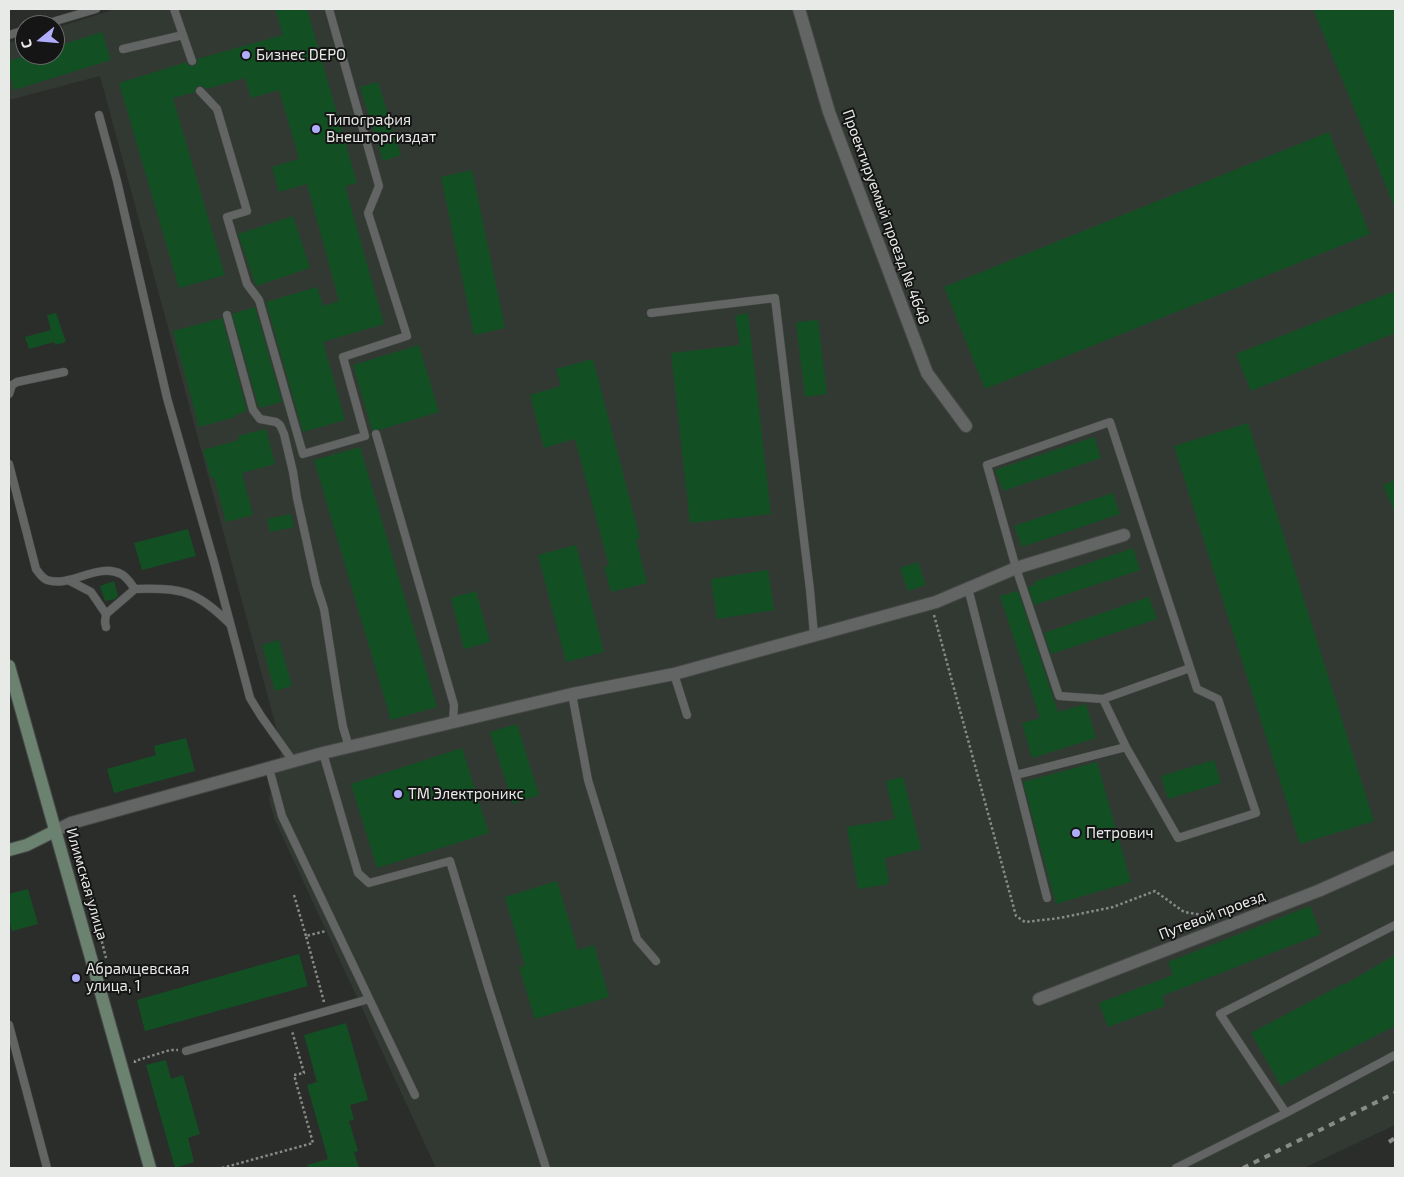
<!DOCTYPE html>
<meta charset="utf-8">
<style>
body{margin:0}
#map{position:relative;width:1404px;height:1177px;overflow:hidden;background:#2b2d2b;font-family:"Exo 2",sans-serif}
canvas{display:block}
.frame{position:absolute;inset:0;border:10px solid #e8eae8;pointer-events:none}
.north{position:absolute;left:15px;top:15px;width:50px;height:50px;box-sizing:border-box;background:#141514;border:1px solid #696a69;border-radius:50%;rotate:253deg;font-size:14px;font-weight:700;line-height:20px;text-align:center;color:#e8eae8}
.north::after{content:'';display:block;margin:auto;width:18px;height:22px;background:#afaefa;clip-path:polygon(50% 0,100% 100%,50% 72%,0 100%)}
</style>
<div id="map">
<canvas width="1404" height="1177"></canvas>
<div class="frame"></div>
<div class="north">С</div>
</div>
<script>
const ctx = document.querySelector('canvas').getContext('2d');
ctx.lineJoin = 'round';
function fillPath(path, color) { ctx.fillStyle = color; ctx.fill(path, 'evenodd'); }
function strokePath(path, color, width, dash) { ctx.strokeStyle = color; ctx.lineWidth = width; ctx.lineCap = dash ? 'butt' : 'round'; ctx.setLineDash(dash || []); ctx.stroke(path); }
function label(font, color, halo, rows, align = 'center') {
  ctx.font = font + ' "Exo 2",sans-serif'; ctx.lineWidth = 4; ctx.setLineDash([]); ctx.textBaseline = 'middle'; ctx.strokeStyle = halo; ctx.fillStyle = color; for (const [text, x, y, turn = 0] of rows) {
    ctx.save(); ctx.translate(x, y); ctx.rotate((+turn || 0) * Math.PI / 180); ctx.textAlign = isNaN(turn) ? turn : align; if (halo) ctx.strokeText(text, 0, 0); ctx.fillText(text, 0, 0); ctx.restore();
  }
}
fillPath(new Path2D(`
 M116,9H1395V1125L1304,1168H436L274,818L269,799L282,749L100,76L9,100V43L25,38V55H55V28Z`), '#323933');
fillPath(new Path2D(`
 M275,9H307L357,183L345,186L384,324L323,342L345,420L303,432L266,302L317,287L323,306L339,301L307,184L279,192L272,167L299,159L279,90L251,98L245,78L206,89L202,86H198L195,89V92L173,98L225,275L179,288L119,83L187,62L189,66H193L197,64V59L283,35Z
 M1313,9H1395V208Z
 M102,32L111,60L14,90L9,72V61L28,55H55V47Z
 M378,82L401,155L383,161L360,87Z
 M1329,132L1370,234L985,389L944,287Z
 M472,170L505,328L474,335L441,177Z
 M293,216L310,268L256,286L238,234Z
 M1395,291V333L1251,391L1236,354Z
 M255,307L282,402L259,408L232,314Z
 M56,313L66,342L55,345L54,342L29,349L25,337L51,330L47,315Z
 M748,313L771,514L690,523L671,353L740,345L735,316Z
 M222,318L247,411L235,415V417L199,427L173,331Z
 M818,320L827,394L805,397L796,322Z
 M419,345L439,412L379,430H372L353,365Z
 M593,359L640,538L636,539L647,583L611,592L604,567L609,566L575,439L544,448L530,395L561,386L556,369Z
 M1248,423L1374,821L1300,844L1174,446Z
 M266,429L275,464L242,473L253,515L226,522L214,477L211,478L203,450L239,440L238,436Z
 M1094,437L1101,458L1003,491L995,470Z
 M360,447L437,707L391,720L314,460Z
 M1395,480V513L1383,485Z
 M1113,493L1120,514L1022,547L1014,526Z
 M291,514L294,527L270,532L267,519Z
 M188,529L196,556L142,570L134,543Z
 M576,545L604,652L566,662L538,555Z
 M1133,548L1140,570L1034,605L1028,587L1035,585L1034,582Z
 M918,562L926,585L908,591L900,568Z
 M768,570L774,610L717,619L711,579Z
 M114,581L118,596L115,599L105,601L100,586Z
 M476,591L490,642L464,649L451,598Z
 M1018,591L1058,712L1086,704L1096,738L1032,758L1022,723L1040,718L1000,596Z
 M1149,597L1157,619L1051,654L1044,633Z
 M279,640L292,686L275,691L262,645Z
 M517,724L539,795L513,804L490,732Z
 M186,738L195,771L114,793L107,769L156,755L154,746Z
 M462,748L489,833L377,868L351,784Z
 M1214,760L1221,783L1168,799L1161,776Z
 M1097,762L1131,882L1056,904L1023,782Z
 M903,777L921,849L885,858L889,884L858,889L847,827L895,819L886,781Z
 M557,881L578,950L594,945L609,997L535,1019L519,967L525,966L505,897Z
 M28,889L38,924L12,931L9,919V894Z
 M1310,906L1321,934L1162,996L1165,1006L1108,1027L1099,1003L1173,975L1168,962Z
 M299,954L308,986L145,1031L137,1000Z
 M1395,955V1026L1334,1057L1281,1086L1251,1033L1343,984L1344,985Z
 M346,1023L368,1100L350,1105L354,1120L349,1121L358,1151L354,1152L359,1168H308L307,1165L328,1159L307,1085L317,1082L304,1035Z
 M166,1060L171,1079L183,1075L200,1134L188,1138L194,1162L175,1168L146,1065Z`), '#125024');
const lane = new Path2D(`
 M174,9L192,61
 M42,25L96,9
 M9,35L25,30
 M123,49L183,35
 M200,91L217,109L247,211L227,217L247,284L259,300L303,454L365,436L343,357L407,336L368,213L379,186L329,9
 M99,115L117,181L167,398L214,562L250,698L261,716L293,761
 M651,313L775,298L810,590L814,635
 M227,315L253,410L260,419L276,422L280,425L284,434L293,472L297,498L316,584L324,609L337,692L343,727L349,747
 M9,394L12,385L17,382L64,372
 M376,434L454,705L453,722
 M9,464L36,569C39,573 42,578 47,580C70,588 98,562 121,574C127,577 131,584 135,589C182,588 196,590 230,624
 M68,580L91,592L106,614
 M968,588L1047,898
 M106,627L105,622L106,614L135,589
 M674,674L687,715
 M572,694L588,780L637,939L656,961
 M1103,699L1126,747
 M323,753L358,873L369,883L450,861L489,990L546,1168
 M269,768L282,816L415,1095
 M1016,775L1126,747L1178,838L1256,813L1218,699L1197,689L1110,422L987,465L1016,568L1059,696L1103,699L1190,668
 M9,1025L47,1168
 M186,1051L369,999
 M1286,1113L1395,1055
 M1176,1168L1286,1113L1220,1014L1395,925`);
const street = new Path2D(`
 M799,9L829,112L927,373L966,426
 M55,831L71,823L323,753L572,694L674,674L936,602L1016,568L1124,535
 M1039,999L1318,891L1395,857`);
const secondary = new Path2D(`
 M9,666L150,1168
 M9,850L27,845L55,831`);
strokePath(lane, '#464846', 9);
strokePath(street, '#464846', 14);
strokePath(secondary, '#464846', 14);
strokePath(new Path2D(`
 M934,615L1016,916L1025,922L1060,918L1113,907L1155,891L1184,912L1215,917
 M80,854L106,958
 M294,895L306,936
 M324,1002L306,936L326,931
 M135,1063V1061L170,1050H178
 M222,1168L313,1143L294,1075L304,1073L292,1031`), '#888a88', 2.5, [2.5, 2.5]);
strokePath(lane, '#626563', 8);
strokePath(street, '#626563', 12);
strokePath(secondary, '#6a826f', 12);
strokePath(new Path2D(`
 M1389,1142L1395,1138
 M1243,1168L1395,1093`), '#898b89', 4, [6, 6]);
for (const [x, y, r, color] of [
 [246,55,5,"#afaefa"],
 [316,129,5,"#afaefa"],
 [398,794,5,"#afaefa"],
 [1076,833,5,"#afaefa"],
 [76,978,5,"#afaefa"]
]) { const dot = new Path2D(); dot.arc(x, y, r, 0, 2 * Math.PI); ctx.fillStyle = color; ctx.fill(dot); strokePath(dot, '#141514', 2); }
label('15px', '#e8eae8', '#141514', [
 ["Бизнес DEPO",256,55],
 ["Типография",326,120],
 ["Внешторгиздат",326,137],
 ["ТМ Электроникс",408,794],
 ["Петрович",1086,833],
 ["Абрамцевская",86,969],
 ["улица, 1",86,986]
], 'left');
label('15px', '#e8eae8', '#141514', [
 ["Проектируемый проезд № 4648",886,217,70],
 ["Илимская улица",87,884,74],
 ["Путевой проезд",1212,915,-21]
]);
</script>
